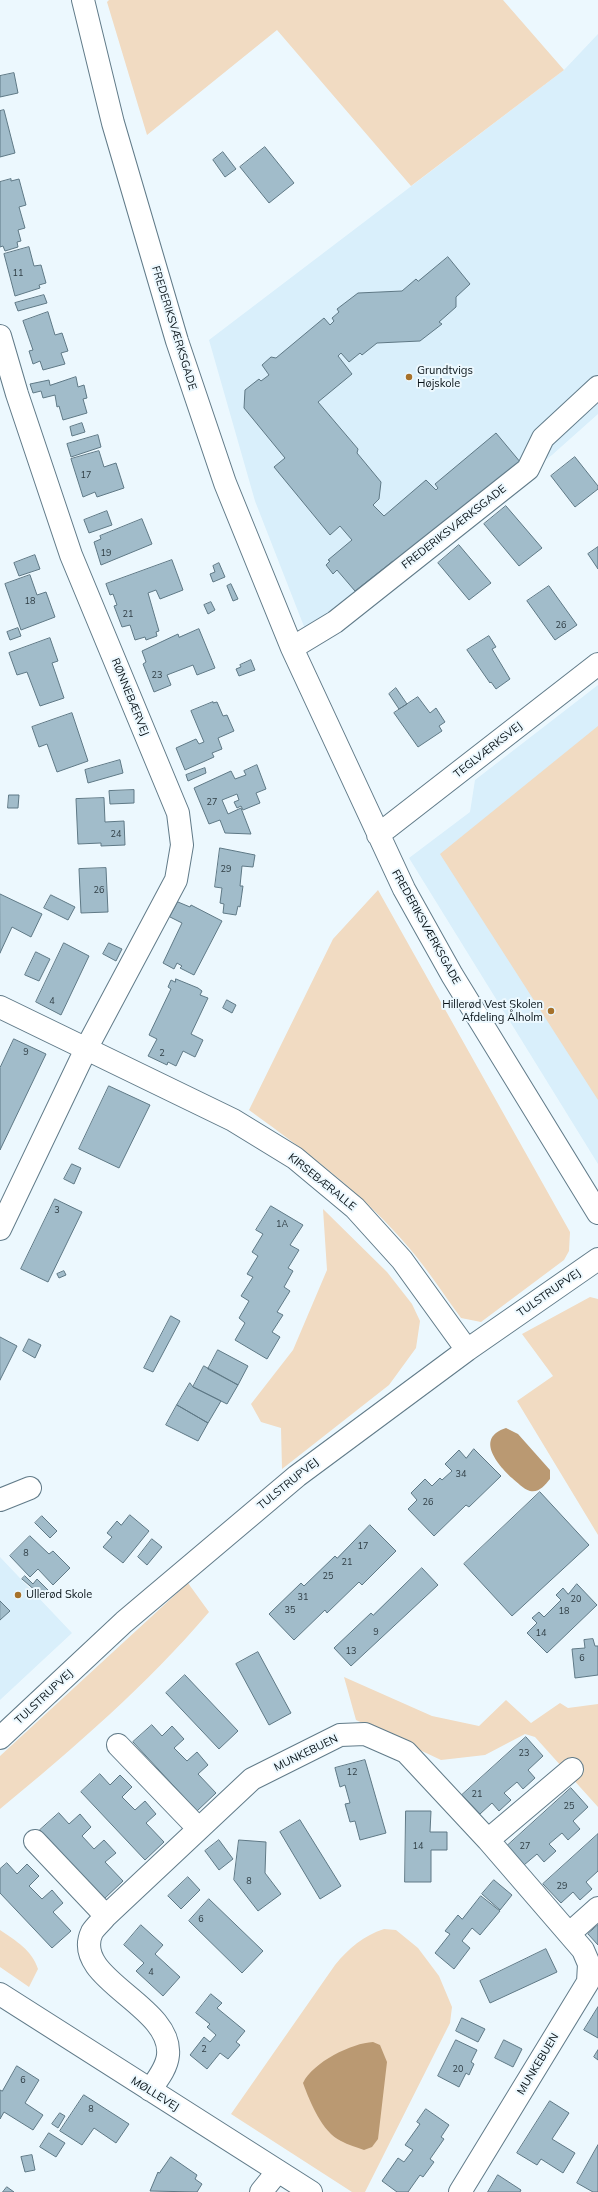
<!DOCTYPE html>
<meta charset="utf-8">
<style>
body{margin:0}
canvas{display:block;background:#ecf8fe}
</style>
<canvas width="598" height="2192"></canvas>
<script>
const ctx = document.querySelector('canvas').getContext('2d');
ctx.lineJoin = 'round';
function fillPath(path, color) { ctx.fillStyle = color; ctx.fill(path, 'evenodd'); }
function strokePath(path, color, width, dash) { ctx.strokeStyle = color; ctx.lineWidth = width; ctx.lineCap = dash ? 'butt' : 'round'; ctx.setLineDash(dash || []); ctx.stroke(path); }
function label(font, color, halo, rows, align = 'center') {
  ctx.font = font + ' Mulish,sans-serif'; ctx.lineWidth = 4; ctx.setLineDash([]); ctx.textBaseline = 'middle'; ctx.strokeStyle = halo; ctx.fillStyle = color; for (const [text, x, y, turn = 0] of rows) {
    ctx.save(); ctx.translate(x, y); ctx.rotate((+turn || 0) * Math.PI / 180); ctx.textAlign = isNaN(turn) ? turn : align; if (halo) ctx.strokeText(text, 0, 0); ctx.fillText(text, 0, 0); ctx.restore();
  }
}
fillPath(new Path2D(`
 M598,34V414L552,455L312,647L255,501L209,340L564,70Z
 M598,685V1164L409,858L470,812L475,780Z
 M0,1557L72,1633L0,1700Z`), '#d9effb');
fillPath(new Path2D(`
 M109,0H503L564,70L411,186L277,30L147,135L107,2Z
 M598,726V1100L440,854Z
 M378,890L570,1232L569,1251L564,1260L481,1322L461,1318C444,1295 428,1270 410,1249C364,1194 307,1152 249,1110L333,939Z
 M323,1209L387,1272L412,1304L420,1321L416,1348L389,1385L282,1469L281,1428L261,1422L251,1404L293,1350L327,1270Z
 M590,1297L598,1299V1535L517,1401L553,1376L522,1334Z
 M188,1583L209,1612C147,1685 74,1748 0,1809V1756Z
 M344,1677L432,1716L479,1726L506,1700L531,1723L560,1703L568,1708L598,1704V1807L535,1737L525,1734L485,1755L441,1760L356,1720Z
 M384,1929L396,1930L418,1948L439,1976L452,2007L450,2023L365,2192H352L231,2114L335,1965C349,1948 363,1936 384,1929Z
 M0,1930C16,1941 32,1950 38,1969L29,1987L0,1967Z`), '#f1dbc2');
fillPath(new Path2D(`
 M506,1428L518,1434L550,1470V1479C545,1485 539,1493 530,1491C523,1489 517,1482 512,1478C497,1464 475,1438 506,1428Z
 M373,2042L380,2045L387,2062L378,2139L372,2147L364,2150C357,2147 348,2145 341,2141C322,2132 310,2102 303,2083C313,2062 352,2043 373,2042Z`), '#ba9972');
const building = new Path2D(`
 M14,73L18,93L0,97V76Z
 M4,110L15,153L0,157V111Z
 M265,147L294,183L269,203L240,167Z
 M223,152L236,169L225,177L213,160Z
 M11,179V181L19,179L26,205L19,207L25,228L18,230L21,241L17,242L18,247L5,251L3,246L0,247V182Z
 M29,247L34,266L41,265L46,283L39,285L40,288L15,296L4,254Z
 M448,257L470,284L456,297V307L439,322L442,324L420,341L377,343L362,355L360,353L349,362L341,353L338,356L352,374L318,402L358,449L357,453L381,482L379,499L373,505L384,516L426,480L436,490L438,488L435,484L496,433L521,463L399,567L393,561L355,591L337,570L333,574L326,565L330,561L328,560L352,540L340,526L330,535L274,467L285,458L244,408L245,390L259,379L261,381L269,375L262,365L271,357L276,358L324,318L330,325L334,321L332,318L339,312L337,309L358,293L402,291L416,279L418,281Z
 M44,295L47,303L18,311L15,303Z
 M48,312L55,335L62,333L68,351L61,353L65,364L43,370L40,361L33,364L29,351L33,350L23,321Z
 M76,377L78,387L84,385L87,398L83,399L87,413L63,420L59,406L57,407L55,395L43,398L41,391L33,393L30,384L49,380L50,385Z
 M82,423L85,432L72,436L70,427Z
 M98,435L101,447L71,457L67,444Z
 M99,451L104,467L116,463L124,488L97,497L95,492L83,497L71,459Z
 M575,457L598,486V489L575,507L551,476Z
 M506,506L542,548L519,566L484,524Z
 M107,511L112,525L89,533L84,520Z
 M142,519L152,544L101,565L94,542L101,539L100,536Z
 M459,545L491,583L469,600L438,563Z
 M598,547V569L588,554Z
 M35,555L40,569L19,576L14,563Z
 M172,560L183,590L160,599L156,590L148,593L159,631L156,632L157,636L146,640L145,637L135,640L130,625L122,627L114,606L117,605L113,594L110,595L106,584Z
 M219,563L225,577L213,582L210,574L215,572L213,566Z
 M30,575L37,595L46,592L55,617L21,630L5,584Z
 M231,584L238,599L233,601L227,586Z
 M549,586L577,625L555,640L527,601Z
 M211,602L215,610L208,614L204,605Z
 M18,628L21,636L10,640L7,632Z
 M199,629L215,668L197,675L193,665L167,675L171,685L154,692L143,664L146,662L142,651L178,634L179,637Z
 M489,636L496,647L492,649L510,679L496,689L491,682L490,683L467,650Z
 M50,638L58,661L52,663L64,698L40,706L27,672L17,675L9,653Z
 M251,660L255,670L239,676L236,669L241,667L240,665Z
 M396,688L407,704L399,709L389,694Z
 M418,697L430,713L436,708L445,722L439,726L442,731L418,747L394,713Z
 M213,702V703L217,702L223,716L227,715L234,731L218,738L222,749L212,753L214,757L185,770L176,748L196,739L199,744L204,742L191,711Z
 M72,713L88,761L57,772L47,744L39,747L32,727Z
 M120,760L123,773L88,783L85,770Z
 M257,765L266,789L256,793L260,803L243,810L241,806L237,808L234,802L239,800L237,794L222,800L228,814L241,808L251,834L225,833L220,820L209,824L194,788L231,771L235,779L246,775L244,771Z
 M205,768L206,773L188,781L186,775Z
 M134,790V803L110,804L109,791Z
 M9,795H19L18,808H8Z
 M104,798L105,822L124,821L125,845L101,846V843L78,844L76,799Z
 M220,848L255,855L253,867L242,866L240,886H243L240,907L238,906L236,915L223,913L224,904L220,903L222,888L215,887Z
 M106,868L108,912L81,913L79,869Z
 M0,894L42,914L31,937L12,927L0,953Z
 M51,895L75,907L68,920L44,908Z
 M178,902L190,907L191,905L222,921L194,975L180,968L182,966L177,963L174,969L163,963L182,923L170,917Z
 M64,943L89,956L61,1015L36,1002Z
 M109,943L122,949L116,961L103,954Z
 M36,952L50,959L39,981L25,975Z
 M176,979L198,988L202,991L200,995L208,998L191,1034L203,1040L195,1057L183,1051L176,1066L168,1062L167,1065L148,1056L157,1039L149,1035L171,989L168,987L171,980L175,982Z
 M227,1000L236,1005L232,1013L223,1008Z
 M14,1039L46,1054L0,1150V1068Z
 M109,1086L150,1105L119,1168L79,1149Z
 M72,1164L81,1168L74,1184L64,1179Z
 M55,1199L82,1212L48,1282L21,1269Z
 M271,1206L303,1225L290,1245L299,1250L288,1268L293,1271L284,1287L290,1291L277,1312L283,1315L272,1332L280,1337L267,1359L235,1340L245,1323L239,1318L249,1301L241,1296L253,1277L247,1274L258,1256L252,1252L263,1234L256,1230Z
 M64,1271L66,1275L59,1278L57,1274Z
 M171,1316L180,1321L153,1372L144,1368Z
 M0,1337L17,1346L0,1380Z
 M29,1339L41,1345L35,1358L23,1351Z
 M218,1350L248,1366L238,1385L208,1369Z
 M204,1366L238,1385L227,1404L193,1387Z
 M190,1383L193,1387L221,1401L208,1423L177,1405Z
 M177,1405L208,1423L198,1441L166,1425Z
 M474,1449L501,1476L469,1507L466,1505L434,1536L408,1509L417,1500L411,1493L425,1479L432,1486L440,1478L442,1480L452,1471L445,1464L459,1450L466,1458Z
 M540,1492L589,1545L512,1616L464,1564Z
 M130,1515L149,1531L123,1563L103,1547L112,1537L107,1533L117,1521L121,1525Z
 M42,1516L57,1531L50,1538L35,1523Z
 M370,1525L396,1551L362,1585L359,1582L327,1613L325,1610L294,1640L269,1614L301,1583L304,1586L335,1556L337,1558Z
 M30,1536L49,1554L53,1551L70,1568L53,1585L38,1569L30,1577L10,1556Z
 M152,1539L162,1547L147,1565L138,1557Z
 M422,1568L438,1585L351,1666L334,1648L371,1613L373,1615Z
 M25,1576L33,1584L37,1579L50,1592L44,1598L22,1579Z
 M577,1584L597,1605L547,1653L527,1633L537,1623L532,1618L539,1612L544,1617L561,1600L556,1595L563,1588L568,1594Z
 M0,1601L10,1611L0,1620Z
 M593,1639L595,1646H598V1675L575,1678L572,1649L585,1648L584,1640Z
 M258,1652L291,1713L269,1725L236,1664Z
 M185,1675L238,1731L219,1749L166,1693Z
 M152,1725L162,1736L172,1726L184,1739L174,1748L187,1761L197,1752L208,1765L198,1774L216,1793L197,1811L133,1742Z
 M526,1737L543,1756L528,1770L535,1778L523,1789L517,1782L504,1793L511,1800L499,1811L492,1803L480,1814L462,1795Z
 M365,1760L386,1833L360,1840L355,1821L350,1822L345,1804L350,1803L345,1785L340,1787L335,1768Z
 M100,1774L110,1785L120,1775L132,1787L122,1797L135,1810L145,1801L156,1814L146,1823L164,1842L145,1860L81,1792Z
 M571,1788L588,1807L573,1821L580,1829L568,1840L562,1833L549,1844L556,1851L544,1862L537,1854L524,1865L507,1846Z
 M406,1811H431L430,1832H447V1850H431V1882H405Z
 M59,1813L69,1824L80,1814L91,1827L82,1836L94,1849L104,1840L116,1853L105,1862L123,1881L104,1899L40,1830Z
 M300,1820L341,1886L320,1899L280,1832Z
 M598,1834V1871L586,1882L592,1889L580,1900L573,1892L561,1903L543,1884Z
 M219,1840L233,1859L219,1870L205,1851Z
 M239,1840L266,1842L265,1873L281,1894L258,1911L234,1880Z
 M7,1863L17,1874L27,1864L39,1876L29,1886L42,1899L52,1890L63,1903L53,1912L71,1931L52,1948L0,1893V1869Z
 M188,1877L200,1890L181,1909L168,1896Z
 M494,1880L512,1895L500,1910L482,1894Z
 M481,1896L500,1911L480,1935L472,1928L462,1941L470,1948L454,1969L435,1953L450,1934L445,1931L458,1915L462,1919Z
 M209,1899L263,1951L242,1973L189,1921Z
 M141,1925L163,1945L155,1954L180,1977L163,1996L136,1971L144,1963L124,1945Z
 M598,1925V1945L588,1934Z
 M546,1949L557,1972L490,2003L480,1981Z
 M211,1994L222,2003L217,2008L245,2031L236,2042L240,2045L228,2059L220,2053L207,2069L190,2055L204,2037L210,2042L216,2035L207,2027L210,2024L196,2013Z
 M598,2007V2038L584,2030Z
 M462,2018L485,2029L478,2042L456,2031Z
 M456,2040L477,2050L471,2062L474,2064L469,2075L466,2073L459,2087L438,2076Z
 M504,2040L522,2049L513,2067L495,2058Z
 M598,2050V2060L594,2057Z
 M17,2066L39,2080L25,2103L43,2115L33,2130L4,2112L0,2119V2090L2,2091Z
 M84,2095L129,2124L116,2143L94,2128L82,2145L60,2131Z
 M550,2101L569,2113L552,2139L575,2153L563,2173L541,2159L537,2165L517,2153Z
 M426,2109L449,2125L441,2137L444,2139L430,2159L434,2162L423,2177L420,2175L408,2192H397L382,2181L398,2158L404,2162L413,2150L405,2145L420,2124L417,2122Z
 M60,2113L65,2116L58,2128L52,2124Z
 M49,2133L65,2143L56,2157L40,2147Z
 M598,2145V2192H593L577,2183Z
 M32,2155L35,2170L25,2172L21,2157Z
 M171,2157L197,2175L195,2179L202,2184L197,2192L150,2191L158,2172L159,2173Z
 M498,2175L521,2190L520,2192H488Z
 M7,2187L14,2192H3Z`);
fillPath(building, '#a1bcca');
strokePath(building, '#5f7986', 1);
const minor = new Path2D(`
 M83,0L113,123L177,341L225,483L292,648L404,889L452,975L598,1213
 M0,336L17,394L71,555L178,813L182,845L176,880L86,1049L0,1229
 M292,648L335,622L528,469L543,438L598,387
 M378,835L598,664
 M0,1007L233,1120L295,1158L355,1208L402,1260L467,1350
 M0,1500L30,1488
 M0,1738L124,1622L297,1476L467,1350L598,1259
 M118,1745L198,1828
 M488,1840L572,1769
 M35,1841L106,1916
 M570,1933L598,1908
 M0,1994L311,2192
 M150,2090C157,2080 167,2068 168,2055C173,2005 70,1979 92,1932C95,1927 102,1921 106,1916L252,1779L340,1735L365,1734L406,1752L488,1840L583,1950L589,1964L588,1982L460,2192
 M261,2192L278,2171`);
strokePath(minor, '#617b89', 24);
strokePath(minor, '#fff', 22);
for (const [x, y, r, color] of [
 [409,377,4,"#a6712a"],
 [551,1011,4,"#a6712a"],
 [18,1595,4,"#a6712a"]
]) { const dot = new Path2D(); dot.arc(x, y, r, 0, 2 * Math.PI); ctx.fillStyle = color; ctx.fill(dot); strokePath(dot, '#ecf8fe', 1.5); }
label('9px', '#2e3c43', null, [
 ["11",18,273],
 ["17",86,475],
 ["19",106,553],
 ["18",30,601],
 ["21",128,614],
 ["26",561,625],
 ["23",157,675],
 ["27",212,802],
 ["24",116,834],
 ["29",226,869],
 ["26",99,890],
 ["4",52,1001],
 ["9",26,1052],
 ["2",162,1053],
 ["3",57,1210],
 ["1A",282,1224],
 ["34",461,1474],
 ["26",428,1502],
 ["17",363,1546],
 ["8",26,1553],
 ["21",347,1562],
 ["25",328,1576],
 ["31",303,1597],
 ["20",576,1599],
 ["35",290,1610],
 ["18",564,1611],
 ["9",376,1632],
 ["14",541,1633],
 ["13",351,1651],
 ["6",582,1658],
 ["23",524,1753],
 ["12",352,1772],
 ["21",477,1794],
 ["25",569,1806],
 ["14",418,1846],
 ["27",525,1846],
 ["8",249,1881],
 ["29",562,1886],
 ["6",201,1919],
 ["4",151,1972],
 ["2",204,2049],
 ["20",458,2069],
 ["6",23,2080],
 ["8",91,2109]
]);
label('11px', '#071116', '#ecf8fe', [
 ["FREDERIKSVÆRKSGADE",174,328,73],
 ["FREDERIKSVÆRKSGADE",454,527,-38],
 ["RØNNEBÆRVEJ",130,697,68],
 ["TEGLVÆRKSVEJ",488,750,-38],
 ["FREDERIKSVÆRKSGADE",426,927,61],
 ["KIRSEBÆRALLE",322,1182,39],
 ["TULSTRUPVEJ",549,1293,-35],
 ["TULSTRUPVEJ",288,1484,-39],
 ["TULSTRUPVEJ",44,1697,-43],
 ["MUNKEBUEN",306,1753,-26],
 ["MUNKEBUEN",538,2064,-59],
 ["MØLLEVEJ",155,2094,32]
]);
label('11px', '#071116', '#ecf8fe', [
 ["Grundtvigs",417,371],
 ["Højskole",417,384],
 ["Hillerød Vest Skolen",543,1005,"right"],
 ["Afdeling Ålholm",543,1018,"right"],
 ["Ullerød Skole",26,1595]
], 'left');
</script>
